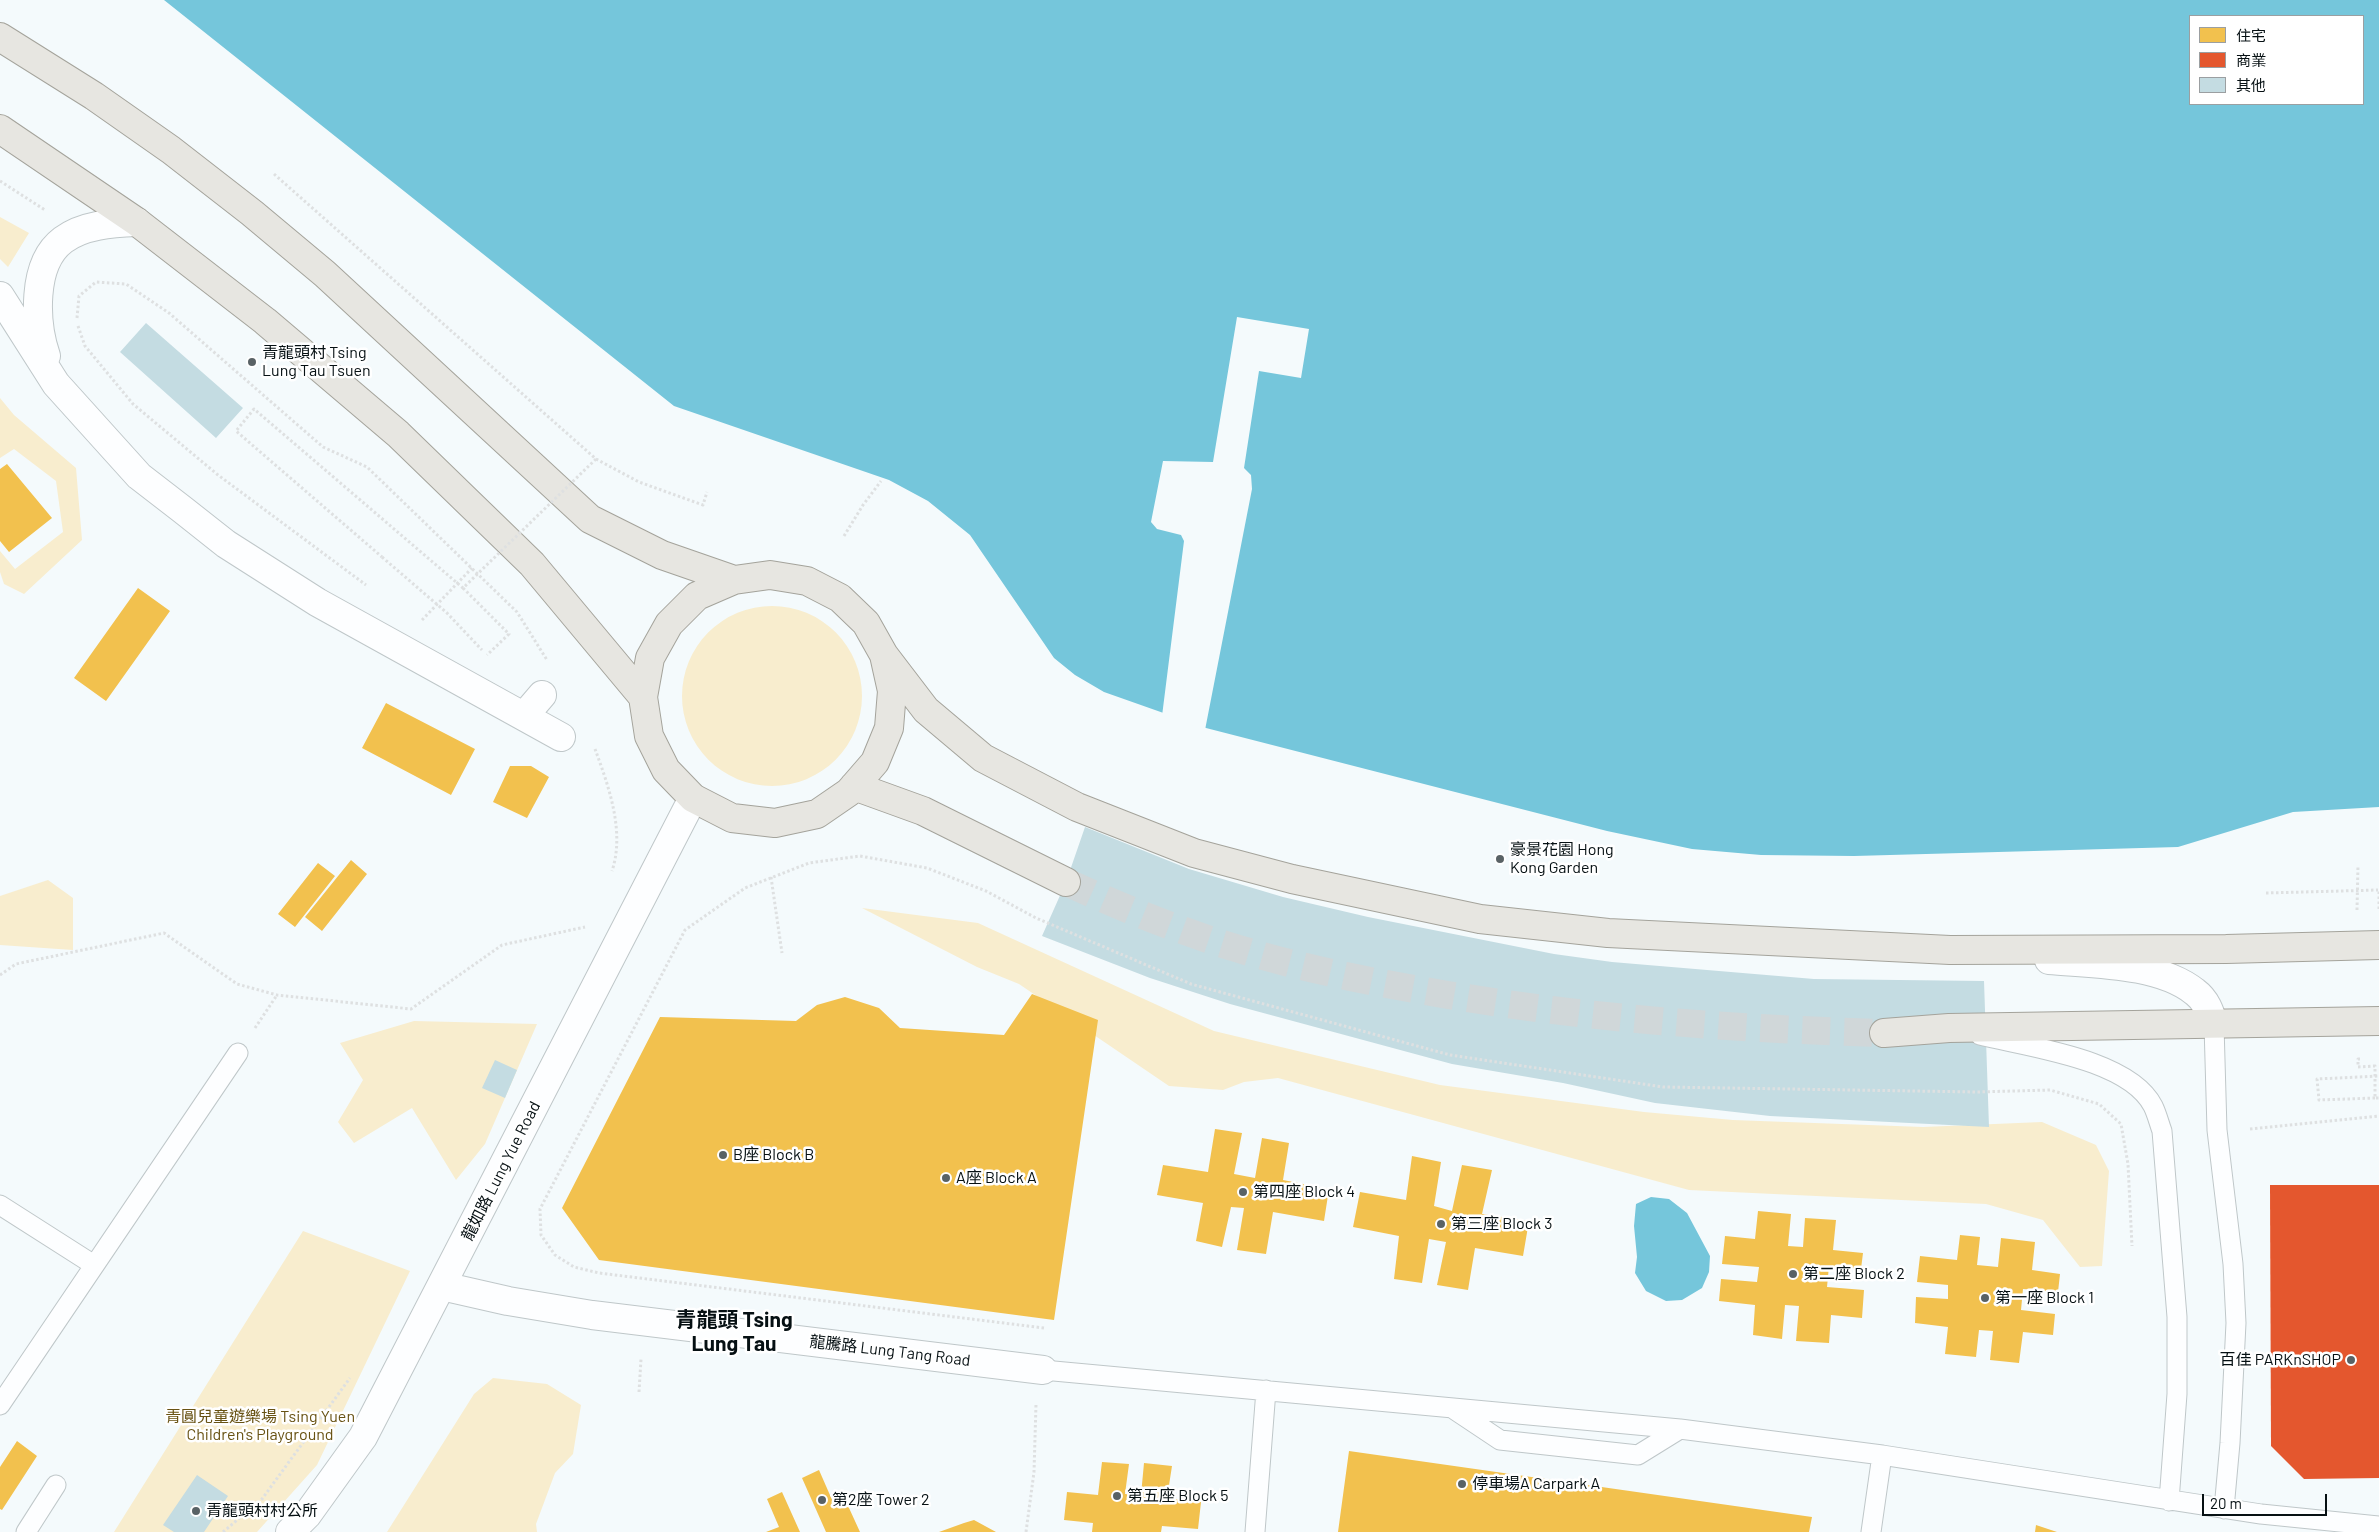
<!DOCTYPE html>
<meta charset="utf-8">
<style>
body{margin:0}
#map{position:relative;width:2379px;height:1532px;overflow:hidden;background:#f4fafc;font-family:Barlow,"Noto Sans TC",sans-serif}
canvas{display:block}
.legend{position:absolute;left:2189px;top:15px;width:175px;height:90px;box-sizing:border-box;background:#fff;border:1px solid #9b9fa1;margin:0;padding:6px 9px;list-style:none;font-size:15px;color:#061013}
.legend li{display:flex;align-items:center;gap:10px;height:25px}
.legend b{width:25px;border:1px solid #9b9fa1}
.scale{position:absolute;left:2202px;top:1494px;width:125px;height:22px;box-sizing:border-box;border:2px solid #061013;border-top:0;padding-left:6px;font-size:15px;line-height:18px;white-space:nowrap;color:#061013;-webkit-text-stroke:4px #fff;paint-order:stroke}
</style>
<div id="map">
<canvas width="2379" height="1532"></canvas>
<ul class="legend">
<li><b style="height:14px;background:#f2c14e"></b>住宅</li>
<li><b style="height:14px;background:#e4572e"></b>商業</li>
<li><b style="height:14px;background:#c4dce2"></b>其他</li>
</ul>
<div class="scale">20 m</div>
</div>
<script>
const ctx = document.querySelector('canvas').getContext('2d');
ctx.lineJoin = 'round';
function fillPath(path, color) { ctx.fillStyle = color; ctx.fill(path, 'evenodd'); }
function strokePath(path, color, width, dash) { ctx.strokeStyle = color; ctx.lineWidth = width; ctx.lineCap = dash ? 'butt' : 'round'; ctx.setLineDash(dash || []); ctx.stroke(path); }
function label(font, color, halo, rows, align = 'center') {
  ctx.font = font + ' Barlow,"Noto Sans TC",sans-serif'; ctx.lineWidth = 5; ctx.setLineDash([]); ctx.textBaseline = 'middle'; ctx.strokeStyle = halo; ctx.fillStyle = color; for (const [text, x, y, turn = 0] of rows) {
    ctx.save(); ctx.translate(x, y); ctx.rotate((+turn || 0) * Math.PI / 180); ctx.textAlign = isNaN(turn) ? turn : align; if (halo) ctx.strokeText(text, 0, 0); ctx.fillText(text, 0, 0); ctx.restore();
  }
}
fillPath(new Path2D(`
 M0,217L29,233L8,267L0,259Z
 M0,398L14,415L76,468L82,540L24,594L4,584L0,572V551L15,569L63,532L56,481L14,449L0,458Z
 M682 696a90 90 0 1 1 180 0a90 90 0 1 1-180 0Z
 M48,880L73,898V950L0,945V896Z
 M862,908L978,923L1214,1031L1440,1085L1644,1112L1733,1120L1923,1127L2042,1122L2096,1145L2109,1171L2102,1266L2080,1267L2043,1220L1986,1204L1689,1190L1278,1078L1244,1082L1223,1090L1169,1086L1019,984L977,967Z
 M414,1021L537,1024L485,1144L456,1180L412,1108L354,1143L338,1122L363,1080L340,1043Z
 M303,1231L410,1271L317,1465L257,1532H114Z
 M493,1378L547,1384L581,1405L573,1454L555,1473L536,1524L537,1532H387L474,1394Z`), '#f8edce');
fillPath(new Path2D(`
 M164,0H2379V807L2293,812L2178,847L1854,856L1761,855L1692,849L1607,831L1206,728L1104,692L1075,675L1054,658L970,535L928,501L889,480L674,406ZM2190,16H2363V104H2190Z
 M1651,1197L1669,1199L1687,1213L1710,1256L1709,1272L1702,1288L1682,1300L1666,1301L1646,1291L1635,1273L1637,1257L1634,1226L1636,1204Z`), '#75c6db');
fillPath(new Path2D(`
 M1237,317L1309,329L1301,378L1259,371L1244,468L1251,475L1252,489L1205,730L1162,716L1184,541L1181,535L1157,529L1151,522L1163,461L1213,462Z`), '#f4fafc');
fillPath(new Path2D(`
 M7,464L52,518L9,552L0,541V469Z
 M138,588L170,611L106,701L74,678Z
 M386,703L475,749L451,795L362,748Z
 M510,766H531L549,777L527,818L493,802Z
 M351,860L367,874L322,931L305,917Z
 M318,863L335,876L295,927L278,914Z
 M1032,994L1098,1020L1054,1320L599,1260L562,1208L660,1017L796,1021L817,1005L845,997L879,1008L900,1028L1004,1035Z
 M1215,1129L1242,1133L1234,1174L1255,1178L1262,1138L1289,1143L1283,1180L1329,1189L1324,1221L1273,1212L1266,1254L1237,1250L1244,1208L1231,1207L1222,1247L1196,1241L1203,1203L1157,1195L1163,1165L1208,1172Z
 M1412,1156L1441,1162L1434,1206L1452,1211L1462,1165L1492,1170L1482,1214L1529,1221L1523,1256L1475,1248L1468,1290L1437,1285L1446,1242L1429,1239L1422,1283L1394,1279L1399,1236L1353,1227L1360,1192L1406,1200Z
 M1758,1211L1791,1214L1788,1246L1803,1247L1805,1218L1836,1220L1833,1250L1863,1253L1861,1269L1829,1266L1827,1287L1864,1290L1862,1318L1831,1315L1829,1343L1796,1341L1799,1306L1785,1305L1782,1339L1753,1335L1755,1305L1719,1301L1721,1279L1757,1282L1759,1267L1722,1264L1725,1236L1755,1239Z
 M1960,1235L1980,1237L1977,1265L1998,1267L2001,1238L2035,1242L2032,1270L2060,1274L2058,1292L2023,1289L2021,1310L2055,1314L2053,1335L2023,1332L2019,1363L1990,1360L1993,1331L1979,1330L1976,1357L1945,1354L1948,1327L1915,1323L1916,1297L1948,1299V1285L1917,1282L1920,1256L1957,1260Z
 M17,1441L37,1456L2,1510L0,1509V1467Z
 M1349,1451L1812,1517L1809,1532H1338Z
 M1102,1462L1129,1464L1125,1494L1141,1495L1144,1463L1172,1466L1167,1498L1201,1502L1198,1529L1162,1526L1161,1532H1092L1093,1523L1064,1520L1067,1492L1098,1495Z
 M819,1470L833,1502L844,1497L860,1532H826L802,1478Z
 M782,1492L800,1532H766L779,1527L767,1499Z
 M974,1520L996,1532H939L964,1523Z
 M2036,1525L2057,1532H2035Z`), '#f2c14e');
fillPath(new Path2D(`
 M2270,1185H2379V1478L2304,1479L2271,1446Z`), '#e4572e');
fillPath(new Path2D(`
 M146,323L243,408L216,438L120,352Z
 M1085,827L1189,869L1283,897L1368,917L1554,954L1612,962L1814,979L1984,981L1989,1127L1770,1116L1655,1103L1563,1083L1452,1064L1230,1004L1150,978L1042,936L1066,882Z
 M495,1060L517,1070L505,1098L482,1088Z
 M197,1475L228,1496L204,1532H174L163,1525Z`), '#c4dce2');
strokePath(new Path2D(`
 M1066,882C1123,908 1179,931 1239,949C1307,970 1378,983 1448,995C1593,1019 1737,1029 1884,1033`), '#d0d7d9', 28, [28, 14]);
const lane = new Path2D(`
 M2214,1025L2217,1130L2233,1264L2236,1323L2230,1443L2224,1509
 M1980,1035C2028,1047 2129,1059 2153,1106C2157,1114 2159,1123 2162,1131L2177,1317V1394L2169,1501
 M0,1205L94,1265
 M1043,1370L1680,1429L1882,1455L2261,1514L2379,1526
 M0,1405L238,1053
 M1452,1408L1500,1440L1638,1455L1680,1429
 M26,1532L56,1485
 M1255,1532L1266,1390
 M1871,1532L1882,1455`);
const street = new Path2D(`
 M0,296L56,384L139,476L183,510L226,544L317,602L561,737
 M46,356C35,324 31,264 63,240C83,225 112,223 137,222
 M524,716L542,695
 M2049,960C2093,964 2159,963 2195,992C2206,1000 2210,1012 2214,1025
 M442,1286L508,1301L592,1315L1043,1370`);
const secondary = new Path2D(`
 M290,1532L307,1515L363,1437L693,798`);
const primary = new Path2D(`
 M0,37L94,96L171,150L252,213L325,274L590,519L662,555L734,580
 M0,129L137,222L265,321L398,434L532,564L643,697
 M884,655L892,691L889,728L875,762L849,792L817,814L775,823L732,818L693,798L666,770L649,736L643,697L650,658L669,624L697,596L734,580L770,575L807,581L840,598L866,623L884,655L926,710L983,758L1077,807L1194,853L1292,879L1480,919L1608,933L1950,950L2226,949L2379,945
 M854,786L923,811L1066,882
 M1884,1033L1949,1028L2379,1021`);
strokePath(lane, '#bfc7c9', 21);
strokePath(street, '#bfc7c9', 30);
strokePath(secondary, '#bfc7c9', 30);
strokePath(primary, '#a4a39b', 30);
strokePath(new Path2D(`
 M0,181L45,210
 M77,318L79,296L96,282L126,284L169,313L323,447L367,467L517,612L547,660
 M78,326L85,346L133,404L218,475L366,585
 M596,459L639,482L703,505L707,492
 M844,536L863,505L881,481
 M382,557L447,613L482,650
 M463,588L509,634L487,655
 M422,620L472,568
 M595,749C609,787 625,832 612,871
 M771,877L782,953
 M2379,909V890
 M2357,910L2358,865
 M0,975L16,964L164,933L237,984L277,995L411,1009L502,945L585,927
 M255,1028L277,995
 M2360,1059H2358V1067L2375,1066V1098H2379
 M2250,1129L2379,1116
 M1044,1328L599,1273L574,1267L555,1255L541,1235L540,1209L685,930L745,888L809,863L860,856L927,868L986,891L1036,918L1191,984L1450,1055L1663,1087L1977,1092L2050,1090L2099,1104L2121,1124L2128,1164L2132,1246
 M639,1392L641,1359
 M223,1532L262,1499L350,1378
 M1026,1532L1034,1472L1036,1404`), '#dee0e1', 3, [2.5, 2.5]);
strokePath(lane, '#fdfeff', 19);
strokePath(street, '#fdfeff', 28);
strokePath(secondary, '#fdfeff', 28);
strokePath(primary, '#e7e6e1', 28);
strokePath(new Path2D(`
 M274,174L596,459L463,588L254,409L236,431L382,557
 M2266,893L2378,890
 M2375,1098L2319,1100L2317,1079L2379,1076`), '#dee0e1', 3, [2.5, 2.5]);
for (const [x, y, r, color] of [
 [252,362,5,"#596265"],
 [1500,859,5,"#596265"],
 [723,1155,5,"#596265"],
 [946,1178,5,"#596265"],
 [1243,1192,5,"#596265"],
 [1441,1224,5,"#596265"],
 [1793,1274,5,"#596265"],
 [1985,1298,5,"#596265"],
 [2351,1360,5,"#596265"],
 [1462,1484,5,"#596265"],
 [1117,1496,5,"#596265"],
 [822,1500,5,"#596265"],
 [196,1511,5,"#596265"]
]) { const dot = new Path2D(); dot.arc(x, y, r, 0, 2 * Math.PI); ctx.fillStyle = color; ctx.fill(dot); strokePath(dot, '#fff', 2); }
label('16px', '#061013', '#fff', [
 ["青龍頭村 Tsing",262,353],
 ["Lung Tau Tsuen",262,371],
 ["豪景花園 Hong",1510,850],
 ["Kong Garden",1510,868],
 ["B座 Block B",733,1155],
 ["A座 Block A",956,1178],
 ["第四座 Block 4",1253,1192],
 ["第三座 Block 3",1451,1224],
 ["第二座 Block 2",1803,1274],
 ["第一座 Block 1",1995,1298],
 ["百佳 PARKnSHOP",2341,1360,"right"],
 ["停車場A Carpark A",1472,1484],
 ["第五座 Block 5",1127,1496],
 ["第2座 Tower 2",832,1500],
 ["青龍頭村村公所",206,1511]
], 'left');
label('16px', '#061013', '#fff', [
 ["龍如路 Lung Yue Road",501,1171,-63],
 ["龍騰路 Lung Tang Road",890,1351,7]
]);
label('16px', '#685213', '#fff', [
 ["青圓兒童遊樂場 Tsing Yuen",260,1417],
 ["Children's Playground",260,1435]
]);
label('bold 21px', '#061013', '#fff', [
 ["青龍頭 Tsing",734,1320],
 ["Lung Tau",734,1344]
]);
</script>
